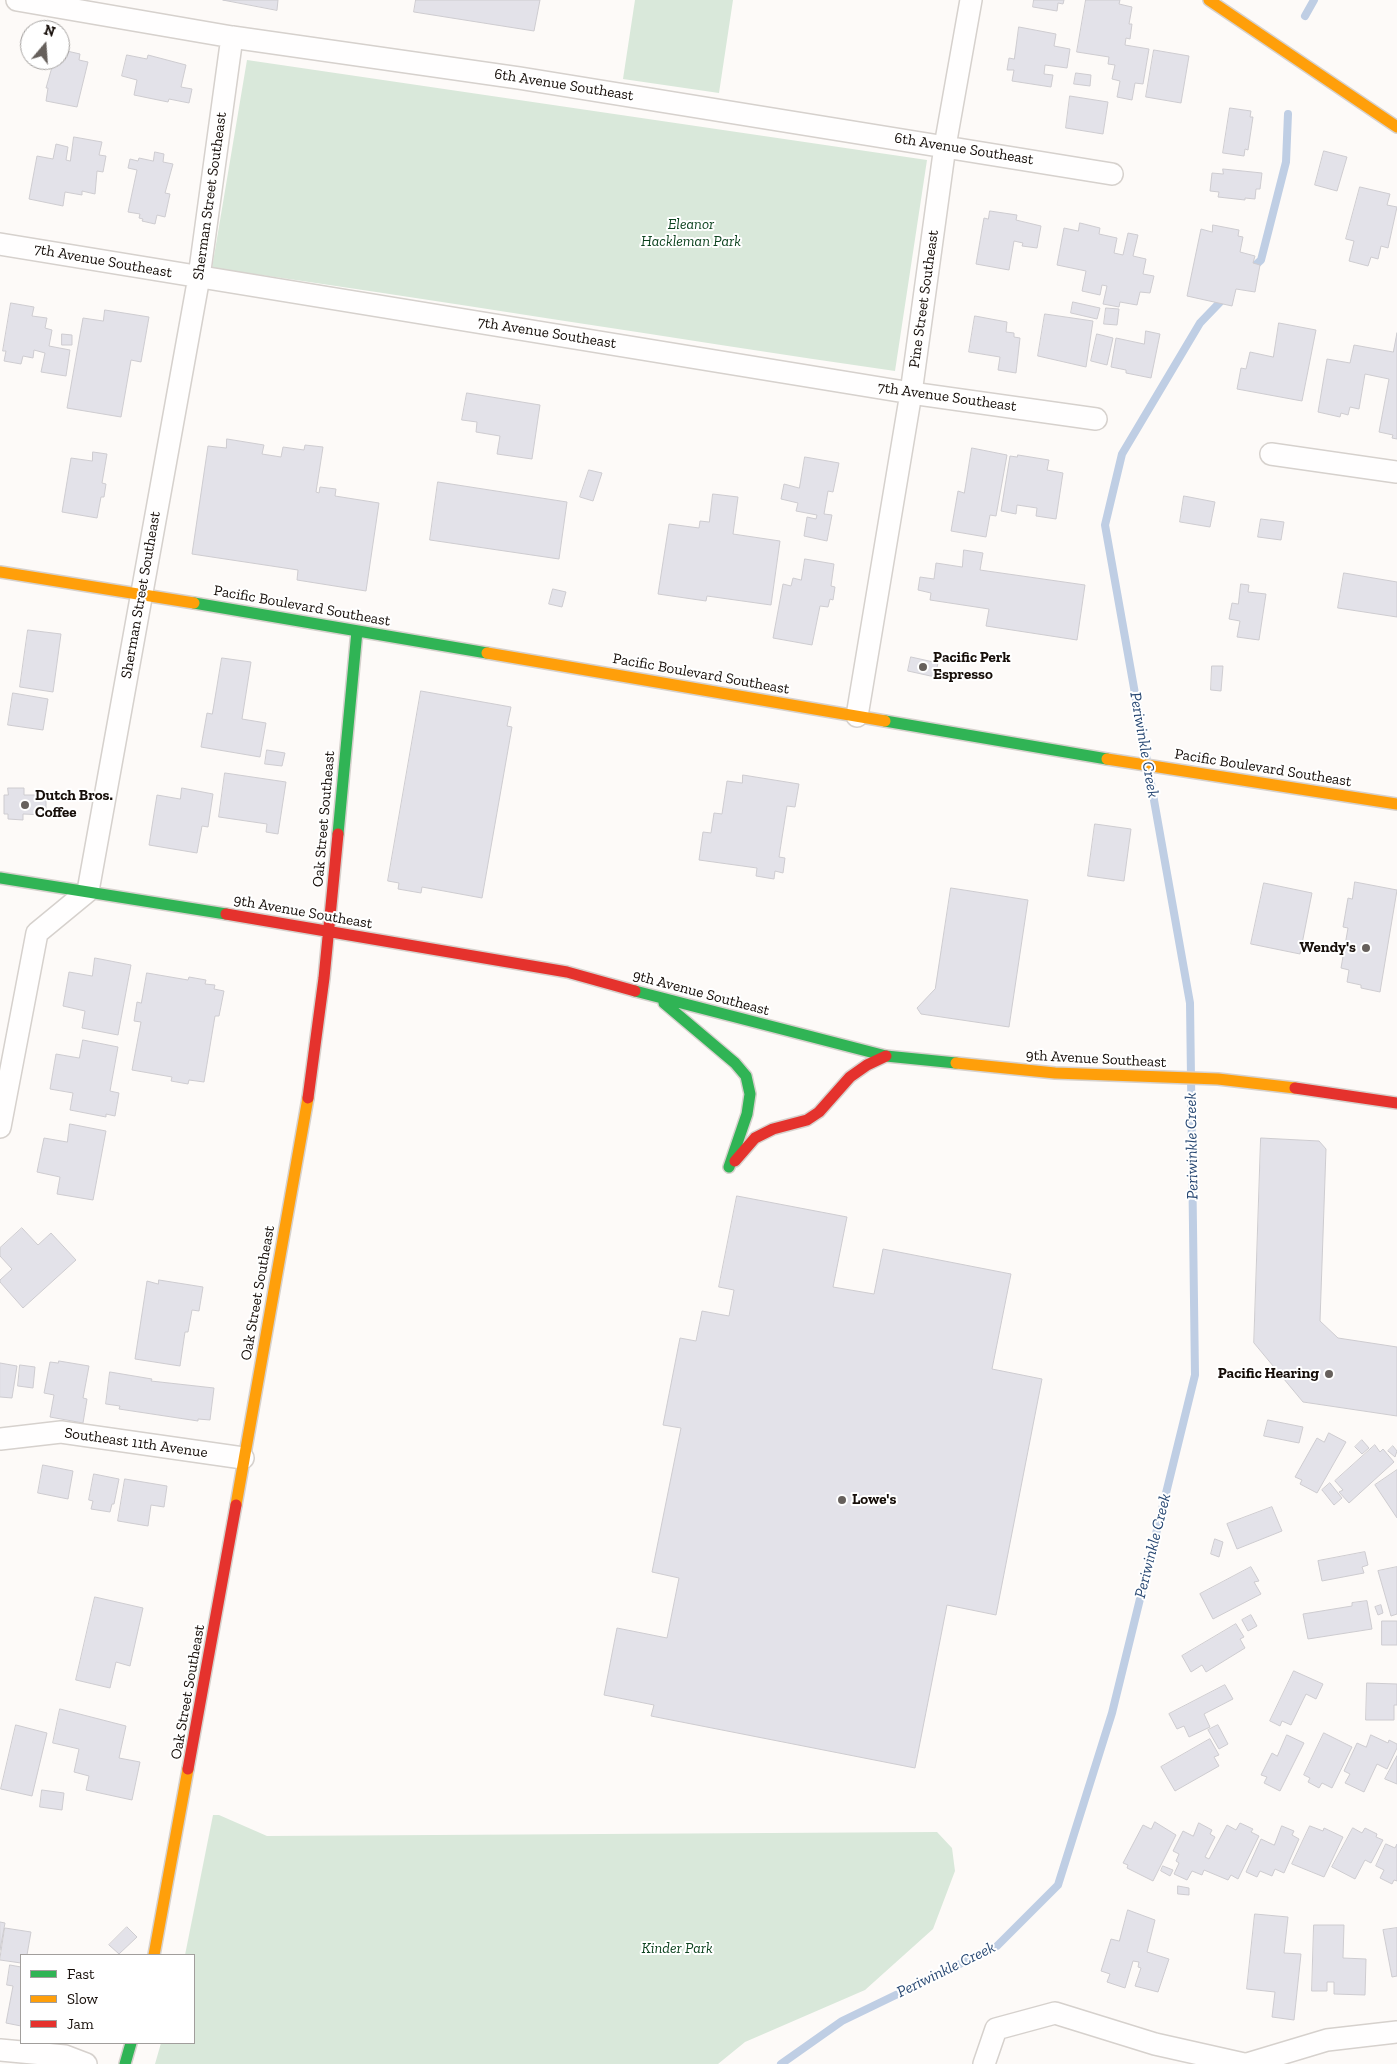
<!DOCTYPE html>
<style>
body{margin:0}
#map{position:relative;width:1397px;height:2064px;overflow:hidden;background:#fdfaf8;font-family:"Zilla Slab",serif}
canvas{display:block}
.legend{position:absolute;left:20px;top:1954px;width:175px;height:90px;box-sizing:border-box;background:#fff;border:1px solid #a19e9c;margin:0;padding:6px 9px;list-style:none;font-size:15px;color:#150d08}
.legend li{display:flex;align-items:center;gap:10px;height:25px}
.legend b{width:25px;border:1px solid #a19e9c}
.north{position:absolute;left:20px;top:20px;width:50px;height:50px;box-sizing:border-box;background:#fff;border:1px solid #a19e9c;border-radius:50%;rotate:18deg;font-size:14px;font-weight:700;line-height:20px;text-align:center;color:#150d08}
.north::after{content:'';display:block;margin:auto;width:18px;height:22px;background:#66605c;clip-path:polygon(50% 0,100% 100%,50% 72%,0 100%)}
</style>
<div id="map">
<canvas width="1397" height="2064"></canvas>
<ul class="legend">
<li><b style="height:6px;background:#30b455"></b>Fast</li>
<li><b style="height:6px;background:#ff9f0a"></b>Slow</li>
<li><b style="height:6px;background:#e5322d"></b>Jam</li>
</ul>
<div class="north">N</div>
</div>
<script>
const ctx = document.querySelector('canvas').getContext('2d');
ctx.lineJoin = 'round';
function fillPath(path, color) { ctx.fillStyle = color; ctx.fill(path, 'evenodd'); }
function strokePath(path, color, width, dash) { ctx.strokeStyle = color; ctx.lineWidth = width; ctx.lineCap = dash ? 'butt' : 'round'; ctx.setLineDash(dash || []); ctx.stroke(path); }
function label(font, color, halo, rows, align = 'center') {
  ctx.font = font + ' "Zilla Slab",serif'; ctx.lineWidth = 4; ctx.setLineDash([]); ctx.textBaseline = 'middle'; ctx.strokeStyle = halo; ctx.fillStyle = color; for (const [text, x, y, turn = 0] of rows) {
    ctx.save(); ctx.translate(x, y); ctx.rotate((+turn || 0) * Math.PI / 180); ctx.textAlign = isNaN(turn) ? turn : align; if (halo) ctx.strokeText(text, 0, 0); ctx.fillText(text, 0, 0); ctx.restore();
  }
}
fillPath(new Path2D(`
 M635,0H733L719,93L623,79Z
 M247,60L927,160L895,371C667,338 440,300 212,268Z
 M213,1815H219L267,1836L937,1832L952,1848L955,1871L933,1929L865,1990L745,2042L718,2064H155L161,2043H194V1955H185Z`), '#d9e8da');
strokePath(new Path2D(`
 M1305,16L1314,0
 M1250,270L1261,260L1286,162L1288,114
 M1147,761L1105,525L1122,454L1200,323L1225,297
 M781,2064L842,2021L997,1946L1058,1885L1112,1713L1195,1375L1190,1003L1149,772`), '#bfcee4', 8);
const building = new Path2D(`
 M223,0H278L277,10Z
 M416,0H540L534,31L414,12Z
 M1034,0H1064L1063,4L1058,3L1057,11L1033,7Z
 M1086,0H1120L1119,4L1132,7L1129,24H1132L1130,39L1126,38L1125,45L1149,49L1143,84L1135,83L1132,100L1117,97L1120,81L1112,79L1115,65L1108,64L1109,57L1077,52Z
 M1019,27L1056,34L1054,46L1070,49L1067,68L1045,65L1044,74L1053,75L1051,87L1012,81L1014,70H1007L1009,58L1014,59Z
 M1154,50L1189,56L1181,103L1146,97Z
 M67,51L80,54L79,60L88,62L77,107L46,101L48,88H46L54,60H60V57L65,58Z
 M127,55L147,59L148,55L186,65L181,87L192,89L189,103L169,99L168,102L134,95L137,80L122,76Z
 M1076,73L1091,75L1090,86L1074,84Z
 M1070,96L1108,102L1103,134L1066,128Z
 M1230,108L1251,111L1250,117H1253L1248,150L1245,149L1244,156L1223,153Z
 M74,137L102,142L99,155L106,156L103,172L97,171L95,194L82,191V195L65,192L63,206L29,199L37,156L53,159L56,144L68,147L66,160L70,161Z
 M1324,151L1347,157L1337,191L1315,185Z
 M155,152L164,154L163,162L173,164L165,193L170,194L165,217L157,215L155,224L142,221L143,219L139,218L140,214L128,212L137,170L128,168L130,159L138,161L139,158L153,161Z
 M1223,169L1262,173L1260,189H1256L1255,199L1245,198V200L1218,197L1219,192L1210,191L1212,173L1223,174Z
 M1360,187L1390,194L1387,205L1397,207L1388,248L1381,246L1378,259L1371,257L1368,266L1349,261L1354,241L1346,239Z
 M990,211L1017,215L1016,220L1041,226L1037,248L1022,246L1023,243L1014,241L1009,270L976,264L984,218L988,219Z
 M1080,223L1100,228L1099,234L1117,238L1114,253L1123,255L1128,233L1138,235L1133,256L1146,259L1143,274L1154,276L1150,293L1140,292L1137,305L1120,302L1119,307L1103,304L1107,286L1102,285L1100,295L1082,291L1086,271L1057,265L1064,228L1078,231Z
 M1213,225L1239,230L1238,236L1243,237L1240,252L1255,256L1253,263L1260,265L1255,292L1236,289L1232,306L1187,296L1201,229L1212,232Z
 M1073,302L1100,308L1097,319L1071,313Z
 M11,303L34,307L32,316L47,318L45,328L52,330L49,346L70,350L66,376L41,372L45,353L34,350L33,358L23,356L21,364L4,361L6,351H3Z
 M1106,308L1119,309L1117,325L1104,324Z
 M105,310L149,317L141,362L131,360L121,417L67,408L83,318L103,321Z
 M1045,314L1093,321L1086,367L1038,356Z
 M975,316L1007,322L1006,332L1014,333V337L1020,338L1016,373L998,370L1000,357L969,352Z
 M1279,323L1316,330L1302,401L1237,389L1241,368L1246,369L1250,352L1273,357Z
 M1146,331L1160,334L1151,378L1126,373V370L1111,367L1116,338L1144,344Z
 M1397,333V439L1392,438L1393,435L1379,432L1389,379L1365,374L1359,409L1350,407L1348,415L1341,413L1340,417L1318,412L1327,359L1350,363L1354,345L1393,352Z
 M62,334L72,335V345H62Z
 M1097,334L1113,338L1107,365L1091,361Z
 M467,393L540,405L532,459L497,454L500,436L476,432L477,422L462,420Z
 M227,439L264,445L262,454L281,457L283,447L304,450L305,445L323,447L316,492L319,493L320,487L336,489L335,496L379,503L366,591L297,580L298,570L192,554L208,446L226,448Z
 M972,448L1007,455L996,516L990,515L986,537L951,531L958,491L964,493Z
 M93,452L107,454L102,483L106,484L104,497H101L97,518L62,512L71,458L92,461Z
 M1018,455L1049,460L1047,470L1063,473L1056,519L1036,516L1037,508L1017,505L1016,514L1001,511L1010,456L1017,457Z
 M805,457L839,463L833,492L828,491L824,514L832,515L827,541L804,536L807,517L816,519L817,515L796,511L798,503L781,499L784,484L799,488Z
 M589,470L602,473L593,501L580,497Z
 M438,482L567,502L559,559L430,540Z
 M713,494L738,497L733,534L780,541L771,605L707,596L706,601L658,594L669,524L699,528L700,521L709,522Z
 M1184,496L1215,502L1210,527L1180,522Z
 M1261,519L1284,522L1281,540L1258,537Z
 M964,550L983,553L980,570L1085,585L1077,640L986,626L989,609L930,600L931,593L918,590L920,577L934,579L936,563L962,567Z
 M805,559L834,564L831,586L835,587L833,600L830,599L828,607L820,606L812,645L773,638L783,584L791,586L793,578L801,580Z
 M1344,573L1397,582V617L1338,608Z
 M1241,584L1249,585L1248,592L1266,594L1259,640L1237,637L1240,621L1229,619L1232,603L1238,604Z
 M553,589L566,592L562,607L549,604Z
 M28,630L61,634L53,692L20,687Z
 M911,657L938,663L935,677L908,671Z
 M222,658L251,662L242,719L266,723L260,757L201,747L207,713L212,714Z
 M1212,666H1223L1221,691L1211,690Z
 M421,691L511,707L507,726L512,727L482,898L422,887L421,893L398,889L399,883L388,881Z
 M13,693L48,699L43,730L8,725Z
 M267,750L285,753L282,766L265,764Z
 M225,773L286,782L278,834L266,832L267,824L219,817Z
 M743,775L799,784L795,807L787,806L779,857L785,858L783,873L775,871L774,879L756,876L757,868L699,860L703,832L711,833L714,813L722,814L727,781L742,783Z
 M8,788H24V795H46V815L23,814V820L8,819V814H4V795H8Z
 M182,788L213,794L208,827L202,826L197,853L149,845L157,795L180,799Z
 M1095,824L1131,829L1124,881L1088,876Z
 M1355,882L1397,890L1380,992L1361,988V985L1347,982L1349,970L1341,968L1348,928L1343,927L1348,898L1352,899Z
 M1264,883L1312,893L1300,954L1251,944Z
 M951,888L1028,900L1009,1027L921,1014L917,1008L935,989Z
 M95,958L131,965L118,1035L82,1028L85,1011L63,1006L69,972L92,976Z
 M147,973L188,980L189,977L206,980L205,984L215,985L214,989L224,991L219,1016H215L204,1082L189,1080L188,1084L171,1081L172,1077L132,1070L141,1022L134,1021L137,1002L141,1003Z
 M83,1040L118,1047L110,1091L119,1093L115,1116L106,1114V1117L70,1110L73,1093L50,1089L56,1054L79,1058Z
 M70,1124L106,1131L93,1200L57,1194L60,1177L37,1172L44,1138L67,1142Z
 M1261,1138L1319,1141L1326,1149L1320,1321L1338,1338L1397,1347V1416L1303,1402L1254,1343Z
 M737,1196L847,1217L833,1287L874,1294L883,1249L1011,1274L992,1369L1042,1379L996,1615L947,1605L915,1768L651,1716L654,1705L604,1695L617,1628L667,1638L679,1578L652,1572L681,1428L663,1425L680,1338L696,1341L702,1311L729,1316L734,1290L719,1287Z
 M22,1228L38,1245L51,1233L76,1260L23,1308L0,1282V1280L12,1269L0,1256V1248Z
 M159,1280L203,1287L199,1311L192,1310L188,1332H185L180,1366L135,1359L147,1281L158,1284Z
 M59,1361L89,1366L83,1398L87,1399L83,1423L50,1417L54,1395L44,1393L50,1362L58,1363Z
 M0,1363L17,1366L12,1398L0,1397Z
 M20,1365L35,1367L33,1388L18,1386Z
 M110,1372L152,1379L151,1381L214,1388L210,1420L198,1419V1421L119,1409L120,1406L106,1404Z
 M1268,1420L1303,1427L1299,1443L1264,1436Z
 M1329,1433L1346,1442L1317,1493L1300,1484L1302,1480L1295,1477L1317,1438L1324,1442Z
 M1362,1440L1369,1448L1362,1454L1355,1447Z
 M1375,1445L1380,1452L1383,1449L1394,1462L1349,1503L1339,1492L1343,1490L1335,1481Z
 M1393,1446L1397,1451L1395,1457L1388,1451Z
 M43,1465L73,1471L68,1499L38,1493Z
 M1397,1470V1518L1375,1485Z
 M94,1474L119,1479L114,1504H112L110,1512L91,1509L93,1501L89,1500Z
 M125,1479L167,1486L164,1507L151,1505L148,1526L118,1521Z
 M1330,1483L1342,1498L1334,1505L1322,1490Z
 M1272,1507L1282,1531L1237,1549L1227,1524Z
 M1215,1539L1223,1542L1219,1557L1211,1554Z
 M1365,1552L1368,1565L1362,1567L1364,1573L1322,1581L1318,1561Z
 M1251,1567L1259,1581L1254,1582L1261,1594L1213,1619L1200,1594Z
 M1397,1567V1614L1391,1616L1378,1571Z
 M95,1597L143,1608L130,1666L116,1662L110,1688L76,1680Z
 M1367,1601L1372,1629L1308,1639L1303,1614L1352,1606V1603Z
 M1381,1605L1383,1613L1378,1615L1375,1607Z
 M1251,1615L1257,1626L1248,1631L1242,1620Z
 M1382,1621H1397V1645H1382Z
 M1236,1624L1244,1637L1240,1639L1245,1648L1206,1672L1202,1665L1191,1672L1182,1656Z
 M1294,1671L1323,1684L1316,1699L1306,1694L1291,1725L1282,1721L1280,1726L1270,1721Z
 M1367,1683L1397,1684V1705H1394V1720H1366Z
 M1225,1685L1233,1699L1204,1714L1210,1727L1189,1737L1184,1726L1177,1729L1169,1714Z
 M60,1709L126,1726L119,1758L140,1762L132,1800L86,1790L89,1776L74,1772L79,1749L53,1743Z
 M16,1725L47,1733L32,1796L1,1789Z
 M1218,1725L1228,1744L1219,1749L1208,1730Z
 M1324,1733L1352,1747L1332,1788L1322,1783L1319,1788L1308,1782L1310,1778L1304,1775Z
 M1287,1735L1304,1743L1280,1791L1264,1783L1267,1777L1261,1775L1272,1753L1277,1756Z
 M1371,1735L1388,1743L1389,1740L1397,1744V1748L1387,1769L1377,1764L1364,1792L1345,1783L1350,1774L1344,1771L1357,1743L1366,1747Z
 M1210,1739L1219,1755L1214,1757L1219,1766L1175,1791L1161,1767Z
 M1397,1756V1784L1385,1779Z
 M42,1790L64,1793L62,1810L40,1807Z
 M1155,1822L1176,1835L1153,1881L1127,1868L1128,1865L1123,1863L1143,1825L1151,1829Z
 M1199,1823L1212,1830L1210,1834L1215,1837L1205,1857L1209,1859L1227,1825L1236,1830L1240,1823L1253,1829L1251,1832L1259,1836L1238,1879L1231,1875L1228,1880L1204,1870L1202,1875L1192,1871L1187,1880L1174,1874L1179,1863L1176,1861L1179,1854L1173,1851L1183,1831L1193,1836Z
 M1282,1826L1294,1831L1292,1835L1299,1839L1284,1873L1275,1869L1272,1876L1260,1871L1257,1877L1246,1872L1261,1839L1274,1845Z
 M1310,1826L1323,1831L1324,1828L1343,1837L1324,1877L1292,1864Z
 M1353,1828L1362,1833L1365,1828L1377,1834L1376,1837L1383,1840L1371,1863L1365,1860L1355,1879L1332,1867Z
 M1386,1844L1395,1848L1397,1844V1881L1394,1880L1392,1884L1380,1878L1384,1870L1376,1866Z
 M1163,1866L1173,1870L1170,1876L1161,1871Z
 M1178,1886L1189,1888V1895L1178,1894Z
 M1128,1910L1155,1920L1147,1952L1169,1959L1158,1992L1135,1986L1141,1968L1138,1967L1139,1962L1133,1961L1125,1988L1107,1982L1110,1974L1101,1971L1111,1939L1119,1941Z
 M1255,1914L1288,1917L1284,1953L1301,1954L1294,2020L1272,2017L1275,1992L1247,1989Z
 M0,1922L5,1923L0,1950Z
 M1314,1925H1344L1343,1958L1366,1959L1365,1995L1334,1994V1982H1327V1991H1312Z
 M127,1927L137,1937L119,1954L109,1945Z
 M5,1928L31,1932L27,1955H21V1963L0,1960Z
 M1397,1928V1976L1392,1977L1383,1930Z
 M10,1965L21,1967V2026L6,2023L13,1986L7,1985Z`);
fillPath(building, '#e3e2e9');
strokePath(building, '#ceccd0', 1);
const street = new Path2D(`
 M17,0L232,37L519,78L1112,174
 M0,244L911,393L1096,419
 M1271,454L1397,472
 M857,716L911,393L945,146L971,0
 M0,1127L37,933L88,891L199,277L232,37
 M0,1439L61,1432L243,1458
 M0,2050L65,2056L86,2064
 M984,2064L996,2029L1055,2013L1155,2044L1244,2064
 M1247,2064L1327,2040L1397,2032`);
const fast = new Path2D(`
 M194,603L487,653
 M885,721L1107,759
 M338,834L357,631
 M0,878L226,914
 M635,991L886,1056L956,1063
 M664,1003L735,1063L746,1076L750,1094L747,1114L729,1167
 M125,2064L131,2043`);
const slow = new Path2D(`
 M1209,0L1397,127
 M0,572L194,603
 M487,653L885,721
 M1107,759L1397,804
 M956,1063L1055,1073L1218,1079L1295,1088
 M236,1505L308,1098
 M154,1955L188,1769`);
const jam = new Path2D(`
 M226,914L567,972L635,991
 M1295,1088L1397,1103
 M308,1098L324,978L338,834
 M735,1161L755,1138L773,1129L807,1120L819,1112L850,1077L867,1065L886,1056
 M188,1769L236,1505`);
strokePath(street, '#d6d1cd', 24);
strokePath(fast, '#d6d1cd', 14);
strokePath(slow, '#d6d1cd', 14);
strokePath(jam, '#d6d1cd', 14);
strokePath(street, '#fffefe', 21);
strokePath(fast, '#30b455', 11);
strokePath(slow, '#ff9f0a', 11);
strokePath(jam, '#e5322d', 11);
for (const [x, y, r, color] of [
 [923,667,5,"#66605c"],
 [25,805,5,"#66605c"],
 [1366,948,5,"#66605c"],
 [1329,1374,5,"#66605c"],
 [842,1500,5,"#66605c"]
]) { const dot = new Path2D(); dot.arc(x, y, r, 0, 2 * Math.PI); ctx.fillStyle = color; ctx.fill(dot); strokePath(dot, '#fff', 2); }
label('15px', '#150d08', '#fff', [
 ["6th Avenue Southeast",564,85,9],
 ["6th Avenue Southeast",964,149,9],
 ["Sherman Street Southeast",210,196,-82],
 ["7th Avenue Southeast",103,261,10],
 ["Pine Street Southeast",924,299,-82],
 ["7th Avenue Southeast",547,333,9],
 ["7th Avenue Southeast",947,397,8],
 ["Sherman Street Southeast",141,595,-80],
 ["Pacific Boulevard Southeast",302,606,10],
 ["Pacific Boulevard Southeast",701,674,10],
 ["Pacific Boulevard Southeast",1263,768,9],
 ["Oak Street Southeast",324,819,-85],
 ["9th Avenue Southeast",303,912,10],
 ["9th Avenue Southeast",701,993,15],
 ["9th Avenue Southeast",1096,1059,3],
 ["Oak Street Southeast",258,1293,-80],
 ["Southeast 11th Avenue",136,1443,8],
 ["Oak Street Southeast",188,1692,-80]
]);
label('italic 15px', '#0d431f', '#fff', [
 ["Eleanor",691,225],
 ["Hackleman Park",691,242],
 ["Kinder Park",677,1949]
]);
label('bold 15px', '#150d08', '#fff', [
 ["Pacific Perk",933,658],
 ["Espresso",933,675],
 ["Dutch Bros.",35,796],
 ["Coffee",35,813],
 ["Wendy's",1356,948,"right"],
 ["Pacific Hearing",1319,1374,"right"],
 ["Lowe's",852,1500]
], 'left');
label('italic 16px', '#274772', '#fff', [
 ["Periwinkle Creek",1144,745,80],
 ["Periwinkle Creek",1192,1146,-91],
 ["Periwinkle Creek",1153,1546,-76],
 ["Periwinkle Creek",946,1970,-26]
]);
</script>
